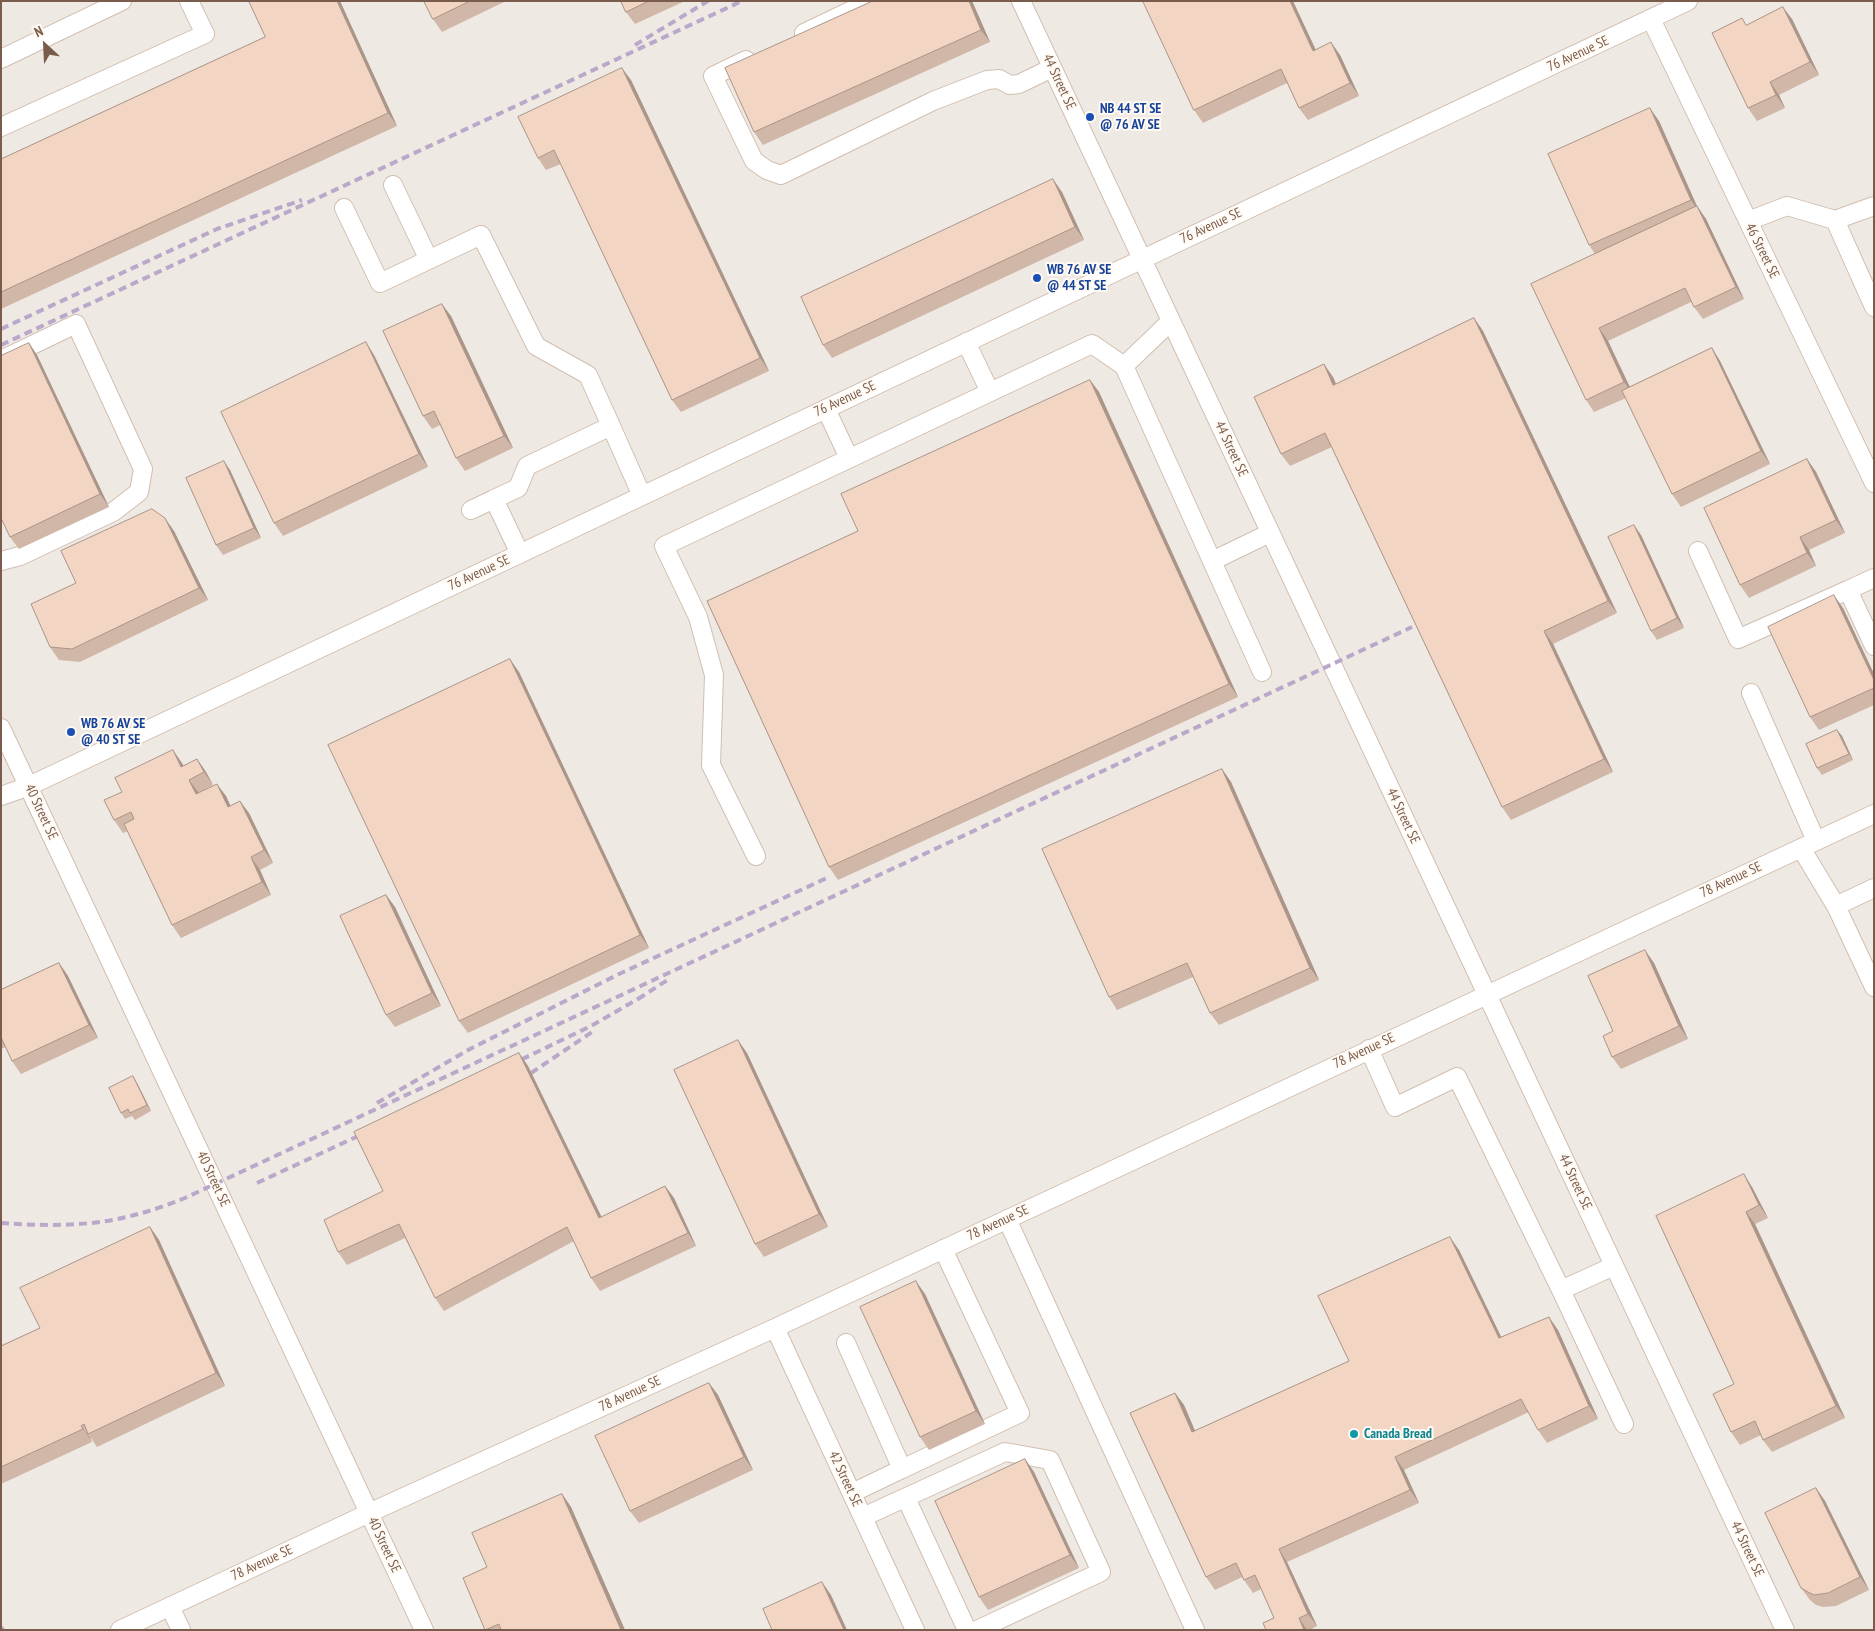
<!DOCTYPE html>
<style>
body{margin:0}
#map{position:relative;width:1875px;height:1631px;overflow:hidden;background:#fdf6ec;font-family:"PT Sans Narrow",sans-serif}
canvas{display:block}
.frame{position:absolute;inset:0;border:2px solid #7a5c4d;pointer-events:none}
.north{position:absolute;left:20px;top:20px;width:50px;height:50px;-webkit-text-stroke:4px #fffaf3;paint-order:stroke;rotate:335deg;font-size:14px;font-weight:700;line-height:20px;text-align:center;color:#7a5c4d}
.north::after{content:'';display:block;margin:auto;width:18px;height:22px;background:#7a5c4d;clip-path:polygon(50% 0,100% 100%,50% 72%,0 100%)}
</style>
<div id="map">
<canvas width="1875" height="1631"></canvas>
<div class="frame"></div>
<div class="north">N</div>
</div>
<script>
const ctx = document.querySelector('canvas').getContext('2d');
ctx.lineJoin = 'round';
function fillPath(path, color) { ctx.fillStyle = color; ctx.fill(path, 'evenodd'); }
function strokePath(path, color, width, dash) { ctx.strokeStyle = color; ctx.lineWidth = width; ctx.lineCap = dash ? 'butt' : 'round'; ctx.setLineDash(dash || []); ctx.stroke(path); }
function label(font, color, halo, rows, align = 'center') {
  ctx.font = font + ' "PT Sans Narrow",sans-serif'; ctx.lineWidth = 4; ctx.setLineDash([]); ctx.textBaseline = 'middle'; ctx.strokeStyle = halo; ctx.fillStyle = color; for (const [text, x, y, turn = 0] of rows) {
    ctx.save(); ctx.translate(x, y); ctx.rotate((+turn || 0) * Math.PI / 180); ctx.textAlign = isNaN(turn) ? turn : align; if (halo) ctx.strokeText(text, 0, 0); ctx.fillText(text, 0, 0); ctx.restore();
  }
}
fillPath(new Path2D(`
 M1,1H1874V1630H1Z`), '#efe9e4');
const minor = new Path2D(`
 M1021,1L1785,1630
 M1651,19L1874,483
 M804,33L871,1
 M1,59L122,1
 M746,60L713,76L754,161L767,170L781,175L933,101L987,80L999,79L1010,85L1019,84L1052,68
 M1,127L205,34L189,1
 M393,185L429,260
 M1874,206L1835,220L1874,307
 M344,208L380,283L481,235L536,346L588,375L611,426
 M1748,221L1787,206L1835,220
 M1171,321L1124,366L1262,672
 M966,342L990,392
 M1,360L76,324L143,469L139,492L113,512L20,556L1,561
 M826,409L849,458
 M494,499L518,488L527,466L611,426L642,496
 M471,510L494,499L520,554
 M1698,551L1738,639L1848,590
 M1212,561L1270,533
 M1874,578L1848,590L1874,646
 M1751,693L1816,841
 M1,728L424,1630
 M1,796L29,786L1688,1
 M1801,848L1836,906L1874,987
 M756,856L711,765L714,675L698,617L664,546L1092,344L1124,366
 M1836,906L1874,888
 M1369,1049L1395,1107L1457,1077L1561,1290
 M1007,1219L1195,1630
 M1614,1266L1561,1290L1624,1424
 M775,1328L915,1630
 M846,1343L902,1469L852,1493
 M902,1469L1020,1413L943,1249
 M906,1498L967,1630
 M863,1517L1005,1452L1050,1460L1101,1572L977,1630
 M170,1607L181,1630
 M120,1630L369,1513L775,1328L1874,814`);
strokePath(minor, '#d1beb0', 20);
strokePath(minor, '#fff', 18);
strokePath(new Path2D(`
 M635,45L708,1
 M1,329L217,229L302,200
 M1,345L742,1
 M638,999L669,979
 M510,1065L591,1026L643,996
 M531,1073L595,1030
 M377,1103L470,1049L619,974L829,877
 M257,1183L369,1131
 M1,1223C46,1226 94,1227 138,1214C154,1210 170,1204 185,1198L1412,627
 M1,1627L3,1630`), '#b9a8c9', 4, [8, 5]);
fillPath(new Path2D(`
 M340,1L397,126L1,309V159L265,37Z
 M424,1H506L442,32L433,19Z
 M621,1H685L635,24L626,12Z
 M873,1H972L990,42L763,145L754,132Z
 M1792,19L1819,75L1779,95L1785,108L1757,121L1748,108L1747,25Z
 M1316,50L1340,55L1359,96L1308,120L1299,108L1287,83L1203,123L1194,110Z
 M631,80L769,371L681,412L672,400L561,164L546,170L538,158Z
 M1659,121L1697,206L1706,219L1744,299L1703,319L1694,307L1691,302L1608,341L1630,387L1712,348L1720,361L1770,464L1681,507L1672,494L1626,398L1594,412L1586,400L1595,254L1589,245Z
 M1062,192L1084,240L832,358L823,345Z
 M451,316L513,448L465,471L456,458L440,425L432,429L423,416Z
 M1474,318L1483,331L1617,613L1553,644L1613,772L1511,820L1502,807L1332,447L1290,466L1281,454L1333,377L1336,384Z
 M29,343L37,355L109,507L19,549L10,537Z
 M374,355L428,467L283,536L274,523Z
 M1090,380L1099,392L1238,697L838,880L829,867L858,531Z
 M1807,459L1816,472L1845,533L1809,550L1816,566L1749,598L1740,585Z
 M230,470L261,538L223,555L216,545Z
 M174,531L208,600L80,662L59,660L50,647L76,583Z
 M1641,535L1684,628L1657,640L1651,631Z
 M1843,608L1874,674V705L1819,730L1810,717Z
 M519,672L649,948L468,1033L459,1021Z
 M1837,730L1842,736L1853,760L1822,775L1817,768Z
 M197,759L206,772L213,785L198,793L226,796L230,806L249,813L273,863L260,870L271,895L181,938L172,925L128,831L123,833L114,820L182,763L183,766Z
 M1222,769L1231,782L1319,980L1219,1025L1210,1013L1193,977L1117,1010L1109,997Z
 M386,895L395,907L441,1006L395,1027L386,1015Z
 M59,963L68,976L98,1038L21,1074L12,1061L6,1047L1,1049V990Z
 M1654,963L1688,1039L1621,1069L1612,1057L1613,1031Z
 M519,1053L528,1066L601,1217L665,1186L674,1198L696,1246L600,1291L591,1278L574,1241L444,1311L435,1298L405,1238L347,1265L338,1252L383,1191Z
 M747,1053L828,1227L764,1257L755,1244Z
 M137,1083L151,1111L135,1120L132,1116L125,1119L121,1113Z
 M1752,1187L1768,1218L1755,1224L1845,1418L1772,1452L1763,1440L1761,1435L1740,1445L1731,1432L1734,1384L1656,1216Z
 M150,1227L159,1240L225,1386L97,1447L91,1438H90L92,1442L1,1484V1346L40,1328Z
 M1459,1250L1501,1337L1558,1330L1598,1419L1547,1443L1538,1430L1529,1412L1404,1470L1419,1503L1287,1562L1317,1626L1310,1630H1266L1274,1618L1261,1589L1253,1593L1242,1577L1215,1590L1206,1577L1175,1393L1184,1405L1195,1431L1349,1361Z
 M925,1294L985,1424L929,1450L920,1437Z
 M709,1383L718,1395L753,1470L639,1523L630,1511Z
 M1025,1459L1034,1472L1079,1568L988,1610L979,1597Z
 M1816,1488L1825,1501L1869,1590L1836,1606L1823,1607L1816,1605L1810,1600L1801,1588Z
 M562,1494L571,1507L625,1630H485L487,1567Z`), '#d1b7a8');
fillPath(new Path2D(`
 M337,1H340L397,126L388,113Z
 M969,1H972L990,42L981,30Z
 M1290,1H1293L1322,63L1313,51Z
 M1783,7L1792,19L1819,75L1810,62Z
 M1331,42L1340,55L1359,96L1350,83Z
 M622,68L631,80L769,371L760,358Z
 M1770,82L1779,95L1785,108L1776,95Z
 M1650,108L1659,121L1700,213L1691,200Z
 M1053,179L1062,192L1084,240L1075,227Z
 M1697,206L1706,219L1744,299L1736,287Z
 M442,304L451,316L513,448L504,436Z
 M1474,318L1483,331L1617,613L1608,601Z
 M1599,328L1608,341L1633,394L1624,382Z
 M366,342L374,355L428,467L419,454Z
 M29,343L37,355L109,507L100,494Z
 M1712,348L1720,361L1770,464L1761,451Z
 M1324,364L1333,377L1342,398L1333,385Z
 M1090,380L1099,392L1238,697L1229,684Z
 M1807,459L1816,472L1845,533L1836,520Z
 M224,461L230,470L261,538L254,528Z
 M165,518L174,531L208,600L199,588Z
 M1634,525L1641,535L1684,628L1677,618Z
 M1800,537L1809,550L1816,566L1807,553Z
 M1834,595L1843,608L1874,674V680Z
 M1544,631L1553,644L1613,772L1604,759Z
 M510,659L519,672L649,948L640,935Z
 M1837,730L1842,736L1853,760L1849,754Z
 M173,750L182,763L190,779L181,767Z
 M197,759L206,772L213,785L204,772Z
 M1222,769L1231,782L1319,980L1310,968Z
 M189,780L198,792L204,807L196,794Z
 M217,784L226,796L237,820L228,807Z
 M240,801L249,813L273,863L264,850Z
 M251,857L260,870L271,895L262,882Z
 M386,895L395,907L441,1006L432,993Z
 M1645,950L1654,963L1688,1039L1679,1026Z
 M59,963L68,976L98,1038L89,1025Z
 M738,1040L747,1053L828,1227L819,1214Z
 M519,1053L528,1066L608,1230L599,1218Z
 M133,1076L137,1083L151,1111L147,1105Z
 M1744,1174L1752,1187L1768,1218L1759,1205Z
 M665,1186L674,1198L696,1246L688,1233Z
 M1746,1212L1755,1224L1845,1418L1836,1406Z
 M150,1227L159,1240L225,1386L216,1373Z
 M1450,1237L1459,1250L1508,1351L1499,1338Z
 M916,1281L925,1294L985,1424L976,1411Z
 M1549,1317L1558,1330L1598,1419L1589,1406Z
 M709,1383L718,1395L753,1470L744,1457Z
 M1175,1393L1184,1405L1201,1445L1192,1432Z
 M81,1426L90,1438L92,1442L83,1429Z
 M1395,1457L1404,1470L1419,1503L1410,1490Z
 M1025,1459L1034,1472L1079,1568L1070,1555Z
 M1816,1488L1825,1501L1869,1590L1860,1577Z
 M562,1494L571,1507L625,1630H621Z
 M1279,1549L1287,1562L1317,1626L1308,1614Z
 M822,1582L831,1595L847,1630H844Z
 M1299,1618L1307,1630H1304Z`), '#aa9588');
const building = new Path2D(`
 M249,1H337L388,113L1,292V159L265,37Z
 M424,1H470L433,19Z
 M621,1H649L626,12Z
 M873,1H969L981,30L754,132L725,68Z
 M1143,1H1290L1313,51L1331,42L1350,83L1299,108L1281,69L1194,110Z
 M1783,7L1810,62L1770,82L1776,95L1748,108L1712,33L1742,18L1746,25Z
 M622,68L760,358L672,400L554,150L538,158L518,117Z
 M1650,108L1691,200L1589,245L1548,154Z
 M1053,179L1075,227L823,345L801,297Z
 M1697,206L1736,287L1694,307L1685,288L1599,328L1624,382L1586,400L1531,284Z
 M442,304L504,436L456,458L434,411L423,416L383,331Z
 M1474,318L1608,601L1544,631L1604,759L1502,807L1325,433L1281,454L1254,397L1324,364L1333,385Z
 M366,342L419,454L274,523L221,412Z
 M29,343L100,494L10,537L1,518V356Z
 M1712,348L1761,451L1672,494L1622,391Z
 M1090,380L1229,684L829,867L707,601L858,531L841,494Z
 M1807,459L1836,520L1800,537L1807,553L1740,585L1704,508Z
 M224,461L254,528L216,545L186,478Z
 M152,509L165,518L199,588L72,649L50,647L31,604L76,583L61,551Z
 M1634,525L1677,618L1651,631L1608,537Z
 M1834,595L1874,680V688L1810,717L1768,627Z
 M510,659L640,935L459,1021L328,745Z
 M1837,730L1849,754L1817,768L1806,744Z
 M173,750L181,767L197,759L204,772L189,780L196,794L217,784L228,807L240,801L264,850L251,857L262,882L172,925L124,824L134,819L131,812L114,820L104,800L122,792L115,778Z
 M1222,769L1310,968L1210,1013L1187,963L1109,997L1042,849Z
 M386,895L432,993L386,1015L340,916Z
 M1645,950L1679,1026L1612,1057L1603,1036L1613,1031L1588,976Z
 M59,963L89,1025L12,1061L1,1037V990Z
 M738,1040L819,1214L755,1244L674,1070Z
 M519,1053L599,1218L665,1186L688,1233L591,1278L567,1227L435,1298L399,1224L338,1252L324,1220L383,1191L354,1132Z
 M133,1076L147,1105L130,1113L128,1109L121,1113L109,1088Z
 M1744,1174L1759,1205L1746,1212L1836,1406L1763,1440L1755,1421L1731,1432L1713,1394L1734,1384L1656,1216Z
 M150,1227L216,1373L88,1434L84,1424L81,1426L83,1429L1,1467V1346L40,1328L20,1288Z
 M1450,1237L1499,1338L1549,1317L1589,1406L1538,1430L1521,1399L1395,1457L1410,1490L1279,1549L1308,1614L1299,1618L1304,1630H1266L1263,1623L1274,1618L1255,1575L1244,1580L1236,1563L1206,1577L1130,1413L1175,1393L1192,1432L1349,1361L1318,1296Z
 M916,1281L976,1411L920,1437L860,1307Z
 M709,1383L744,1457L630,1511L595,1436Z
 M1025,1459L1070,1555L979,1597L935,1501Z
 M1816,1488L1860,1577L1828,1593L1814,1595L1808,1592L1801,1588L1765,1513Z
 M562,1494L621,1630H501L499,1624L485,1630L463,1578L487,1567L472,1533Z
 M822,1582L844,1630H772L763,1609Z`);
fillPath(building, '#f3d5c3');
strokePath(building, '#aa9588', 1);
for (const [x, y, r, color] of [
 [1090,117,5,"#1a4fb4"],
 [1037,278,5,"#1a4fb4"],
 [71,732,5,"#1a4fb4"],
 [1354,1434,5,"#0f9aa8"]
]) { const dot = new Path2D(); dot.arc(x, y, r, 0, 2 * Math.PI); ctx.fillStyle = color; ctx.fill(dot); strokePath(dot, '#fffaf3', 2); }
label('14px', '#7a5c4d', '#fffaf3', [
 ["76 Avenue SE",1578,54,-25],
 ["44 Street SE",1059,82,65],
 ["76 Avenue SE",1211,226,-25],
 ["46 Street SE",1762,251,64],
 ["76 Avenue SE",845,399,-25],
 ["44 Street SE",1231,449,65],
 ["76 Avenue SE",479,573,-25],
 ["40 Street SE",41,812,65],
 ["44 Street SE",1403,816,65],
 ["78 Avenue SE",1731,880,-25],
 ["78 Avenue SE",1364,1051,-25],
 ["40 Street SE",213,1179,65],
 ["44 Street SE",1575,1182,65],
 ["78 Avenue SE",998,1223,-25],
 ["78 Avenue SE",630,1394,-25],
 ["42 Street SE",845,1479,65],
 ["40 Street SE",384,1545,65],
 ["44 Street SE",1747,1549,65],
 ["78 Avenue SE",262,1563,-25]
]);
label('bold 14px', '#164399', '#fffaf3', [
 ["NB 44 ST SE",1100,109],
 ["@ 76 AV SE",1100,125],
 ["WB 76 AV SE",1047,270],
 ["@ 44 ST SE",1047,286],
 ["WB 76 AV SE",81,724],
 ["@ 40 ST SE",81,740]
], 'left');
label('bold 14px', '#0d838f', '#fffaf3', [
 ["Canada Bread",1364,1434]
], 'left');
</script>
